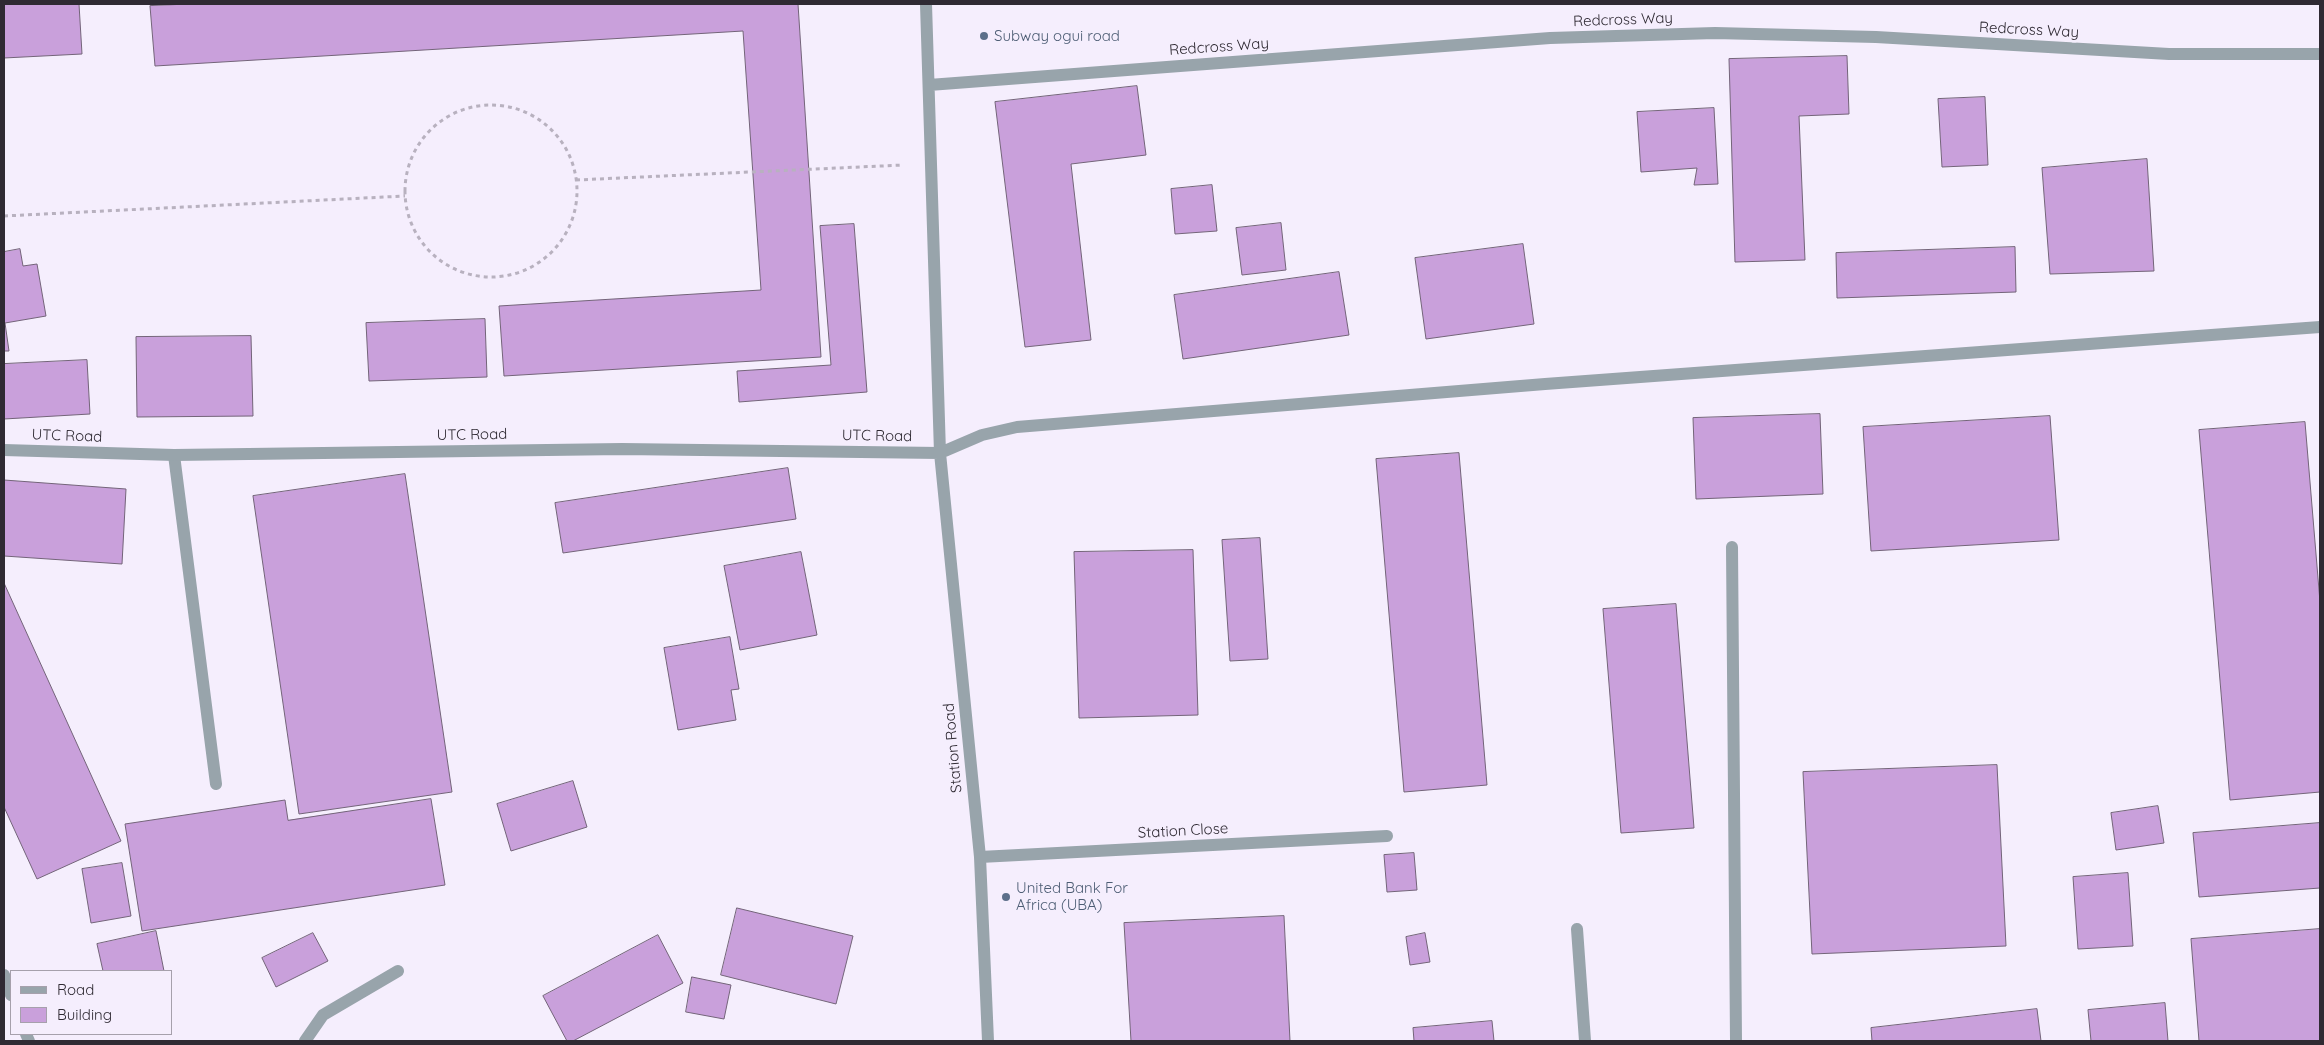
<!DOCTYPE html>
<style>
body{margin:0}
#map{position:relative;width:2324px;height:1045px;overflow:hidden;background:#f5eefd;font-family:Quicksand,sans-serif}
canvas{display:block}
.frame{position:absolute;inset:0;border:5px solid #2f2a33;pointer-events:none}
.legend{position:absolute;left:10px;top:970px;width:162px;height:65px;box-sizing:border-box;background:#f5eefd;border:1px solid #a6a0ac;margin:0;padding:6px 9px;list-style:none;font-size:15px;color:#2f2a33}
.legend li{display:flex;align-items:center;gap:10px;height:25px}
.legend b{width:25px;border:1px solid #a6a0ac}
</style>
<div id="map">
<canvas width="2324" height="1045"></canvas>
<div class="frame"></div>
<ul class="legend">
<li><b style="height:6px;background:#98a4ab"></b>Road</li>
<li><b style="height:14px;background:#c9a0db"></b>Building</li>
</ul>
</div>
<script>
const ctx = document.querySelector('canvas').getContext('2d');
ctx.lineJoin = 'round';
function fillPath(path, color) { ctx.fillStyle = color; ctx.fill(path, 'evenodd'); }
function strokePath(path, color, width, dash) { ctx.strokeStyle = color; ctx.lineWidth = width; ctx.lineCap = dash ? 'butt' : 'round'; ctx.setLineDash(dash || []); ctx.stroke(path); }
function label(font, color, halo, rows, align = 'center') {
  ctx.font = font + ' Quicksand,sans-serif'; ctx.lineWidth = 5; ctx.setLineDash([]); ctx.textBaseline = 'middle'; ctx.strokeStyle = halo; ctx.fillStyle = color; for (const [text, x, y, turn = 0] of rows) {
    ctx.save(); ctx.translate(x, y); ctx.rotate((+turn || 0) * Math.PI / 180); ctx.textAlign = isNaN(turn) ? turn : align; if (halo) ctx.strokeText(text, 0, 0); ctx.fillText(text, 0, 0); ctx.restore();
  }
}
const building = new Path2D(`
 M4,4H79L82,54L4,58Z
 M189,4H798L821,357L504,376L499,306L761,290L743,31L155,66L150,6Z
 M1847,56L1849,114L1799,116L1805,260L1735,262L1729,59Z
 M1137,86L1146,155L1071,164L1091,340L1025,347L995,102Z
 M1985,97L1988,165L1942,167L1938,99Z
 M1714,108L1718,184L1694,185L1697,168L1641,172L1637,112Z
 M2147,159L2154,271L2050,274L2042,168Z
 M1212,185L1217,231L1175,234L1171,189Z
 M1281,223L1286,270L1242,275L1236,228Z
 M854,224L867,392L739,402L737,371L831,365L820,226Z
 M1523,244L1534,324L1426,339L1415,258Z
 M2015,247L2016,292L1837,298L1836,253Z
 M20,249L23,266L37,264L46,316L5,323L9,351H4V252Z
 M1339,272L1349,335L1183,359L1174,295Z
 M485,319L487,377L369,381L366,323Z
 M251,336L253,416L137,417L136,337Z
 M87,360L90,414L4,419V364Z
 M1820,414L1823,494L1696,499L1693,418Z
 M2050,416L2059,540L1871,551L1863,427Z
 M2305,422L2320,602V792L2230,800L2199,430Z
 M1459,453L1487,785L1404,792L1376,459Z
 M788,468L796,519L563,553L555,503Z
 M405,474L452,792L299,814L253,496Z
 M4,480L126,489L122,564L4,556Z
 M1260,538L1268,659L1230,661L1222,540Z
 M1193,550L1198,715L1079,718L1074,552Z
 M801,552L817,635L740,650L724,566Z
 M4,583L121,841L37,879L4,807Z
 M1676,604L1694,828L1621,833L1603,609Z
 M730,637L739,689L731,690L736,720L678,730L664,648Z
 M1997,765L2006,946L1812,954L1803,772Z
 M573,781L587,827L511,851L497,804Z
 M431,799L445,885L142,931L125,824L285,800L288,820Z
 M2158,806L2164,843L2116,850L2111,813Z
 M2320,823V888L2199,897L2193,833Z
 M1414,853L1417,890L1387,892L1384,855Z
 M122,863L131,916L91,923L82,869Z
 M2128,873L2133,946L2078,949L2073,877Z
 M737,908L853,936L836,1004L721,975Z
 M1284,916L1290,1041H1131L1124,923Z
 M2320,929V1041H2199L2191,939Z
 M156,931L164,971H103L97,944Z
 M313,933L328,961L276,987L262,958Z
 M1425,933L1430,962L1410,965L1406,937Z
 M658,935L683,983L573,1041H567L543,996Z
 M692,977L731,985L724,1019L686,1012Z
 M2165,1003L2168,1041H2091L2088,1010Z
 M2037,1009L2041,1041H1872L1871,1028Z
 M1492,1021L1494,1041H1414L1413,1028Z`);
fillPath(building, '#c9a0db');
strokePath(building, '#736479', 1);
strokePath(new Path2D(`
 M405 191a86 86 0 1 1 172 0a86 86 0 1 1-172 0Z
 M576,180L903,165
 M4,216L405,196`), '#b8b1bf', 3, [4, 4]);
strokePath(new Path2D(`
 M174,455L216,784
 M1577,929L1585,1041`), '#98a4ab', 12);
strokePath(new Path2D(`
 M926,4L940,453L980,857L988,1041
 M929,85L1550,38L1715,33L1876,37L2169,54H2320
 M4,450L174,455L622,449L940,453L982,435L1017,427L1545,384L2320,327
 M1732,547L1736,1041
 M980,857L1387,836
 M4,975L11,995
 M26,1034L29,1041
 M305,1041L323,1015L398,971`), '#98a4ab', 12);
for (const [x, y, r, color] of [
 [984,36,5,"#5c6f8a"],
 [1006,897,5,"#5c6f8a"]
]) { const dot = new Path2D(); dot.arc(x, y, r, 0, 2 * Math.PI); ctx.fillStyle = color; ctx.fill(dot); strokePath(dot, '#f5eefd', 2); }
label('15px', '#2f2a33', '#f5eefd', [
 ["Redcross Way",1623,20,-2],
 ["Redcross Way",2029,30,3],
 ["Redcross Way",1219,47,-4],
 ["UTC Road",472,435,-1],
 ["UTC Road",67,436,2],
 ["UTC Road",877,436,1],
 ["Station Road",953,748,-95],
 ["Station Close",1183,831,-3]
]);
label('15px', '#4e5e75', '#f5eefd', [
 ["Subway ogui road",994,36],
 ["United Bank For",1016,888],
 ["Africa (UBA)",1016,905]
], 'left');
</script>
